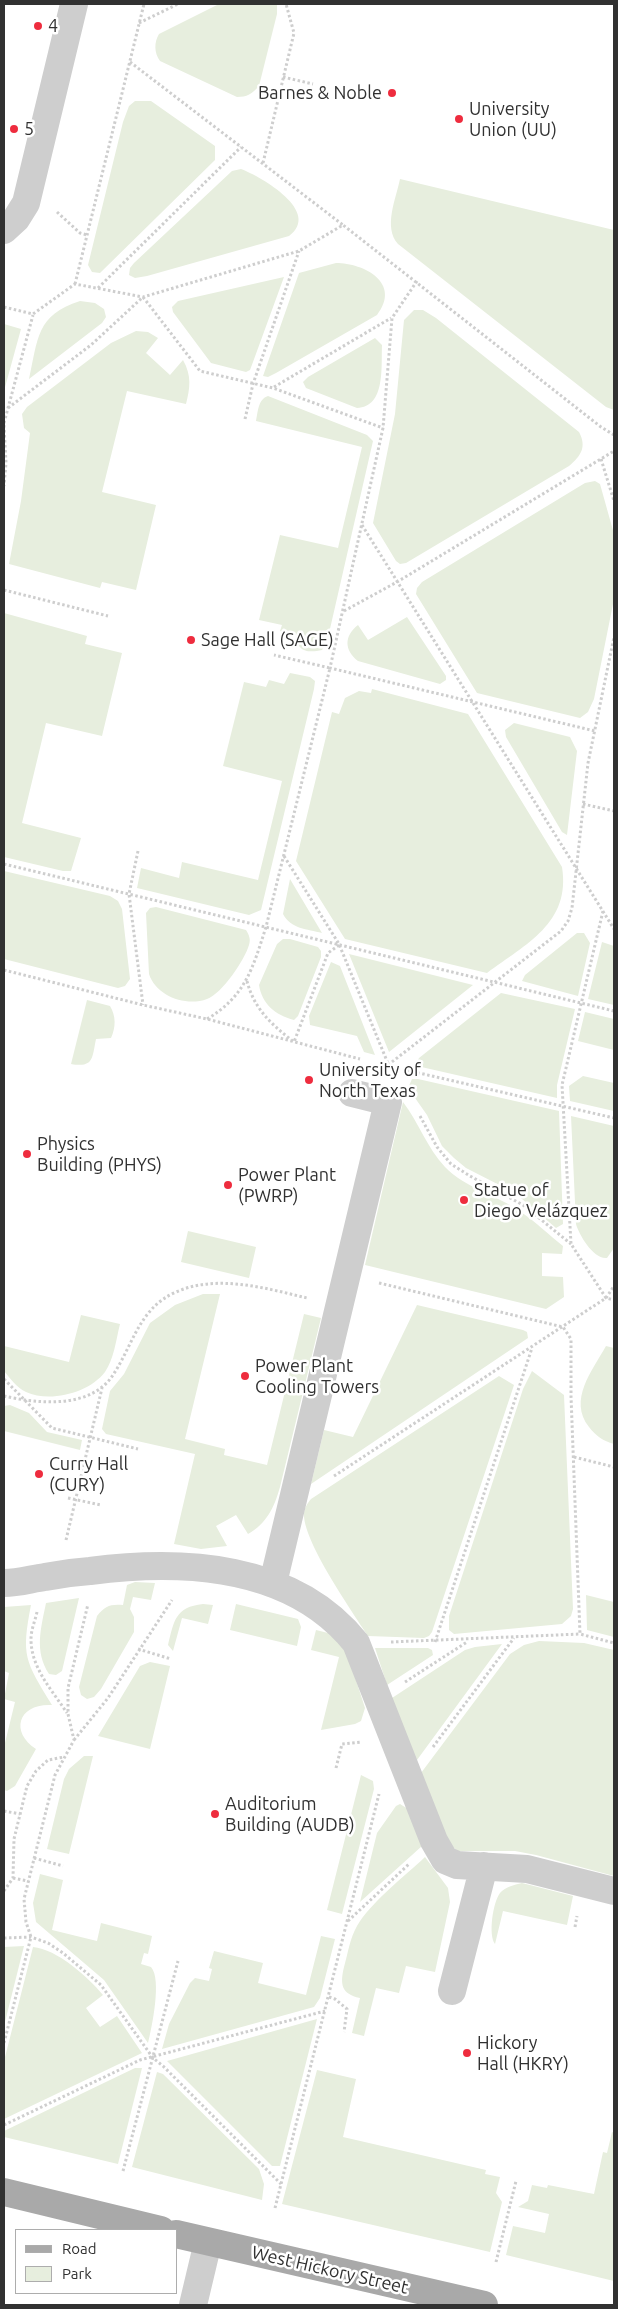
<!DOCTYPE html>
<meta charset="utf-8">
<style>
body{margin:0}
#map{position:relative;width:618px;height:2309px;overflow:hidden;background:#fff;font-family:Ubuntu,sans-serif}
canvas{display:block}
.frame{position:absolute;inset:0;border:5px solid #313131;pointer-events:none}
.legend{position:absolute;left:15px;top:2229px;width:162px;height:65px;box-sizing:border-box;background:#fff;border:1px solid #adadad;margin:0;padding:6px 9px;list-style:none;font-size:15px;color:#313131}
.legend li{display:flex;align-items:center;gap:10px;height:25px}
.legend b{width:25px;border:1px solid #adadad}
</style>
<div id="map">
<canvas width="618" height="2309"></canvas>
<div class="frame"></div>
<ul class="legend">
<li><b style="height:6px;background:#a9a9a9"></b>Road</li>
<li><b style="height:14px;background:#e7eede"></b>Park</li>
</ul>
</div>
<script>
const ctx = document.querySelector('canvas').getContext('2d');
ctx.lineJoin = 'round';
function fillPath(path, color) { ctx.fillStyle = color; ctx.fill(path, 'evenodd'); }
function strokePath(path, color, width, dash) { ctx.strokeStyle = color; ctx.lineWidth = width; ctx.lineCap = dash ? 'butt' : 'round'; ctx.setLineDash(dash || []); ctx.stroke(path); }
function label(font, color, halo, rows, align = 'center') {
  ctx.font = font + ' Ubuntu,sans-serif'; ctx.lineWidth = 5; ctx.setLineDash([]); ctx.textBaseline = 'middle'; ctx.strokeStyle = halo; ctx.fillStyle = color; for (const [text, x, y, turn = 0] of rows) {
    ctx.save(); ctx.translate(x, y); ctx.rotate((+turn || 0) * Math.PI / 180); ctx.textAlign = isNaN(turn) ? turn : align; if (halo) ctx.strokeText(text, 0, 0); ctx.fillText(text, 0, 0); ctx.restore();
  }
}
fillPath(new Path2D(`
 M219,4H277V14L259,86C252,94 247,97 237,97L160,61C154,53 154,42 159,34Z
 M135,101H151L215,146V160L100,273L92,272L88,265L123,122L129,106Z
 M241,169C262,177 322,212 289,236L147,276L135,278L129,275L130,268L134,263L232,171Z
 M400,179L614,230V410L606,407L398,244C383,227 396,199 400,179Z
 M336,263C364,263 402,283 377,315L276,373L268,377L263,376L299,273Z
 M284,277L253,362L250,370L246,372L211,363L173,312L172,307L178,301Z
 M80,301L95,303L104,309L106,317L102,323L29,379C38,339 36,315 80,301Z
 M414,310H423L436,318L579,432C587,447 581,456 569,466L406,563L400,564L396,561L373,523L395,414L404,320Z
 M4,324L21,329L4,391Z
 M136,331L148,332L158,338L146,353L170,375L183,360C192,376 190,388 186,404L127,391L102,492L156,505L136,590L102,582L100,588L9,564L21,501L30,433L24,428L22,414L27,407L111,343Z
 M375,338L382,345C381,366 386,407 357,408L306,388L303,382L308,377Z
 M268,396L367,435L373,441L327,642L322,650C309,653 295,652 298,635L280,631L282,625L259,620L280,535L338,548L362,447L256,421C258,412 258,399 268,396Z
 M595,481L600,484L614,534V599L594,699L588,712L580,718L477,693L416,594L417,588L422,582L585,483Z
 M4,613L87,636L85,644L122,653L102,736L46,723L22,823L81,838L71,871H63L4,857Z
 M407,617L446,676V680L440,684L358,661C344,650 344,636 358,625L368,640Z
 M290,673L310,677L315,681L314,689L261,910L249,915L137,888L141,868L179,878L182,862L258,880L282,781L223,766L244,682L266,687L269,680L284,684Z
 M372,689L468,714L562,867C571,923 526,944 487,973L345,939L296,861L332,712L339,714L345,698L359,691L371,693Z
 M514,723L570,737L577,751L567,835L562,832L506,737L505,730Z
 M4,871L110,896L118,901L122,909L130,979L125,986L118,988L4,959Z
 M290,879L322,933C307,929 291,929 283,914Z
 M156,907L246,930C249,935 251,939 249,945C245,959 222,994 207,999C186,1007 156,996 149,974L146,913L150,908Z
 M577,933H584L590,943L578,996L522,981L525,975Z
 M283,939H290L318,947L321,951V957L298,1016L294,1020C275,1015 262,1004 259,985L277,944Z
 M602,942L614,946V1005L588,999Z
 M349,954L473,985L389,1052Z
 M331,962L340,966L375,1055L364,1052L357,1036L310,1025L309,1016Z
 M501,993L575,1009L557,1085V1098L417,1066L416,1064L419,1058Z
 M87,1000L110,1006C116,1016 116,1027 111,1038L96,1039C92,1058 94,1068 71,1064Z
 M585,1012L614,1019V1050L578,1041Z
 M583,1076L614,1083V1111L570,1101L569,1086Z
 M412,1079H418L559,1111L563,1224L556,1228L515,1193L466,1168L454,1158L442,1146L427,1115L408,1088Z
 M403,1102C419,1123 427,1148 445,1167C465,1188 497,1195 521,1212C536,1222 549,1235 563,1246L562,1254L542,1253V1276L563,1277L564,1297L546,1309L365,1265Z
 M571,1116L614,1126V1248L607,1258C594,1260 579,1235 576,1224Z
 M188,1231L256,1247L249,1278L181,1262Z
 M203,1294H220L185,1439L225,1449L224,1455L267,1465L304,1314L321,1318L280,1487C274,1508 267,1523 248,1534L236,1515L216,1526L227,1546L201,1549L174,1544L195,1454L106,1434L102,1429L110,1391L124,1374L150,1323L175,1305Z
 M417,1305L523,1330L527,1332L528,1338L311,1484L324,1430L353,1437Z
 M81,1315L120,1324C116,1340 114,1359 105,1372C89,1393 50,1403 26,1392C17,1388 10,1378 4,1371V1346L69,1362Z
 M606,1346L614,1348V1444C603,1441 596,1436 589,1427C568,1400 592,1371 606,1346Z
 M532,1371L564,1395L573,1609L571,1616L562,1624L454,1634L449,1630V1616L523,1389Z
 M499,1376L514,1385L432,1632L429,1636L424,1638L368,1636C352,1611 302,1540 304,1513C305,1507 307,1504 311,1499Z
 M10,1405L29,1413L47,1432L82,1440L80,1450L4,1431V1406Z
 M135,1582L155,1583L151,1600L133,1597L130,1609L134,1617V1632L101,1689L94,1697L87,1699L81,1695L79,1687L97,1616C105,1606 110,1604 123,1605L127,1585Z
 M586,1595L614,1602V1637L587,1630Z
 M79,1598L62,1671L56,1675L49,1674C34,1651 41,1628 46,1603Z
 M203,1604L213,1605L208,1624L182,1618L173,1651L168,1645C174,1621 175,1607 203,1604Z
 M236,1604L298,1619L301,1627L297,1646L230,1630Z
 M31,1605C21,1656 25,1661 52,1705C19,1703 9,1731 36,1749L15,1786L7,1791L4,1790V1747L15,1702L4,1699L9,1673L4,1671V1607Z
 M316,1630L340,1636L343,1640L365,1708L361,1721L355,1724L321,1730L339,1657L311,1650Z
 M539,1641L584,1643L614,1650V1876L536,1855L515,1851H457C440,1835 430,1796 421,1773L510,1654L524,1645Z
 M502,1644L417,1760H414L392,1698L465,1650L475,1647Z
 M375,1648H428L432,1650L433,1655L387,1685Z
 M150,1662L170,1666L150,1749L98,1736L140,1666Z
 M84,1756H93L69,1854L47,1849L64,1779L69,1769Z
 M361,1775L373,1781L374,1789L342,1914L327,1910Z
 M400,1804L408,1809L422,1846L360,1902L377,1833L396,1806Z
 M425,1857L448,1888L450,1902L435,1972L406,1966L399,1993L376,1988L364,2036L352,2033L360,1998C341,1994 340,1984 344,1967C348,1953 350,1938 357,1926C370,1903 405,1876 425,1857Z
 M40,1874L63,1880L52,1930L97,1941L101,1923L152,1936L148,1954L144,1953L141,1964L151,1967C162,1979 152,2027 148,2043L104,1980L36,1922L33,1903Z
 M522,1883L573,1896L567,1925L503,1911L495,1944C488,1935 493,1902 500,1893C505,1887 514,1885 522,1883Z
 M321,1936L335,1939L320,1998L314,2007L162,2049L169,2024L190,1983L195,1978L209,1981L212,1969L209,1968L214,1951L263,1963L258,1983L306,1995Z
 M24,1946L4,2026V1947Z
 M33,1947C57,1949 88,1977 103,1995L86,2008L100,2027L117,2016L142,2053L4,2119V2061Z
 M317,2019L280,2166H272L167,2061Z
 M135,2068H142L118,2164L4,2137V2131Z
 M317,2070L356,2079L343,2137L486,2170L485,2174L500,2177L496,2193L502,2202L490,2252L282,2204Z
 M157,2072L163,2074L259,2169L264,2184L262,2200L132,2167Z
 M612,2132L614,2133V2281L506,2255L513,2226L545,2233L549,2214L518,2207L528,2201L532,2185L547,2188L548,2185L594,2194L603,2152L607,2153Z`), '#e7eede');
strokePath(new Path2D(`
 M139,23L178,4
 M130,62L343,225
 M283,77L313,84
 M263,163L294,33L286,4
 M57,212L80,233L87,235
 M417,281L392,318L383,428L330,668L595,731
 M75,284L144,4
 M98,288L241,147
 M4,307L33,314L75,284L143,297L299,251L343,225L601,427L614,435
 M274,387L391,318
 M8,408L91,345L143,297L200,371L273,388L383,428
 M245,419L253,384L299,251
 M4,423L33,315
 M4,425L6,463L4,486
 M601,459L614,501
 M362,525L614,929
 M4,590L108,616
 M344,611L397,582L614,451
 M583,804L614,811
 M138,851L129,894L143,1005
 M284,856L339,944L389,1066
 M4,864L614,1011
 M603,911L562,1085L571,1244L606,1298L614,1300
 M4,970L143,1005L207,1019L360,1059
 M247,981C254,1009 272,1025 294,1042L328,953L339,945
 M207,1019C246,996 253,967 266,927L330,668L274,655
 M388,1065L561,931L568,921L572,908L588,763L614,637
 M393,1067L614,1118
 M420,1116L437,1147L451,1164L470,1176L523,1205L571,1244
 M379,1283L563,1327L571,1339V1396L580,1634L614,1643
 M4,1379L52,1428L138,1449
 M4,1396C38,1404 91,1409 113,1375C133,1345 139,1308 176,1292C217,1274 265,1288 307,1298
 M574,1457L614,1467
 M334,1476L606,1298L614,1286
 M68,1498L101,1505
 M66,1540L102,1388
 M37,1612C35,1621 31,1630 31,1639C31,1668 52,1690 67,1713
 M391,1642L580,1634
 M435,1642L532,1348
 M138,1649L171,1659
 M405,1682L467,1642
 M74,1740L108,1698L172,1600
 M433,1747L514,1638
 M336,1768L342,1744L361,1742
 M4,1811L20,1814
 M34,1858L63,1866
 M13,1878L28,1881
 M4,1891L13,1878L14,1839L27,1786L36,1771L48,1760L64,1757
 M348,1921L409,1864
 M575,1927L577,1916
 M4,1938L31,1937L48,1943L63,1953L101,1985L153,2058L163,2066L281,2184
 M329,1997L335,1999L347,2009L344,2032
 M4,2043L31,1937L26,1922L24,1899L55,1775L74,1740L68,1714V1688L88,1604
 M4,2125L140,2060L325,2011
 M123,2171L178,1961
 M275,2208L379,1794
 M496,2262L516,2181`), '#cecece', 3, [2.5, 2.5]);
strokePath(new Path2D(`
 M4,230L16,219L26,203L74,4
 M4,1583C18,1583 31,1579 45,1577C60,1574 75,1572 90,1571C182,1559 293,1564 356,1643L434,1841L445,1860L457,1865L527,1869L614,1891
 M273,1583L388,1102L352,1093
 M452,1991L484,1866
 M193,2305L208,2242`), '#cecece', 28);
strokePath(new Path2D(`
 M4,2192L161,2230
 M176,2234L484,2305`), '#a9a9a9', 28);
for (const [x, y, r, color] of [
 [38,26,5,"#ee2c3e"],
 [392,93,5,"#ee2c3e"],
 [459,119,5,"#ee2c3e"],
 [14,129,5,"#ee2c3e"],
 [191,640,5,"#ee2c3e"],
 [309,1080,5,"#ee2c3e"],
 [27,1154,5,"#ee2c3e"],
 [228,1185,5,"#ee2c3e"],
 [464,1200,5,"#ee2c3e"],
 [245,1376,5,"#ee2c3e"],
 [39,1474,5,"#ee2c3e"],
 [215,1814,5,"#ee2c3e"],
 [467,2053,5,"#ee2c3e"]
]) { const dot = new Path2D(); dot.arc(x, y, r, 0, 2 * Math.PI); ctx.fillStyle = color; ctx.fill(dot); strokePath(dot, '#fff', 2); }
label('18px', '#313131', '#fff', [
 ["4",48,26],
 ["Barnes & Noble",382,93,"right"],
 ["University",469,109],
 ["Union (UU)",469,130],
 ["5",24,129],
 ["Sage Hall (SAGE)",201,640],
 ["University of",319,1070],
 ["North Texas",319,1091],
 ["Physics",37,1144],
 ["Building (PHYS)",37,1165],
 ["Power Plant",238,1175],
 ["(PWRP)",238,1196],
 ["Statue of",474,1190],
 ["Diego Velázquez",474,1211],
 ["Power Plant",255,1366],
 ["Cooling Towers",255,1387],
 ["Curry Hall",49,1464],
 ["(CURY)",49,1485],
 ["Auditorium",225,1804],
 ["Building (AUDB)",225,1825],
 ["Hickory",477,2043],
 ["Hall (HKRY)",477,2064]
], 'left');
label('18px', '#313131', '#fff', [
 ["West Hickory Street",330,2270,13]
]);
</script>
